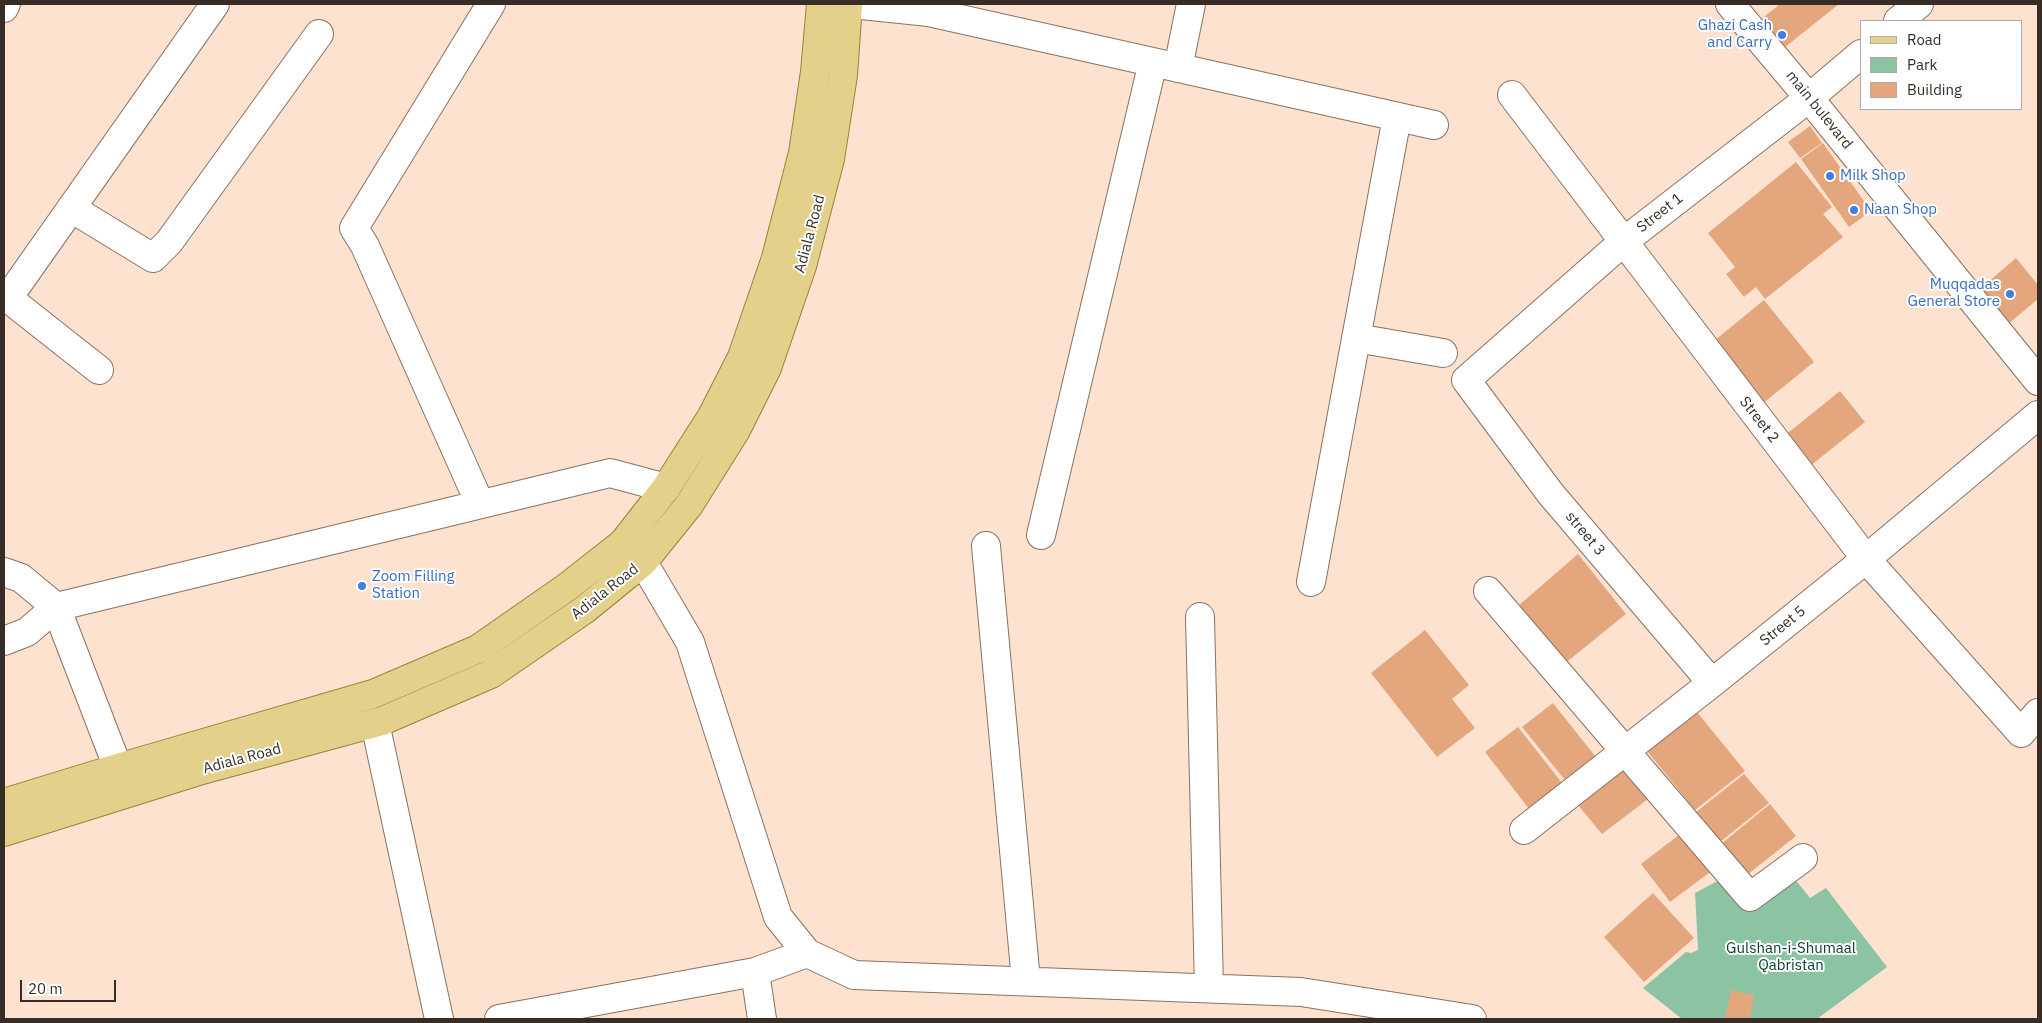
<!DOCTYPE html>
<style>
body{margin:0}
#map{position:relative;width:2042px;height:1023px;overflow:hidden;background:#fee2d0;font-family:"IBM Plex Sans",sans-serif}
canvas{display:block}
.frame{position:absolute;inset:0;border:5px solid #372d26;pointer-events:none}
.legend{position:absolute;left:1860px;top:20px;width:162px;height:90px;box-sizing:border-box;background:#fff;border:1px solid #afaba8;margin:0;padding:6px 9px;list-style:none;font-size:15px;color:#372d26}
.legend li{display:flex;align-items:center;gap:10px;height:25px}
.legend b{width:25px;border:1px solid #afaba8}
.scale{position:absolute;left:20px;top:980px;width:96px;height:22px;box-sizing:border-box;border:2px solid #372d26;border-top:0;padding-left:6px;font-size:15px;line-height:18px;white-space:nowrap;color:#372d26;-webkit-text-stroke:4px #fff;paint-order:stroke}
</style>
<div id="map">
<canvas width="2042" height="1023"></canvas>
<div class="frame"></div>
<ul class="legend">
<li><b style="height:6px;background:#e3d08b"></b>Road</li>
<li><b style="height:14px;background:#8cc4a3"></b>Park</li>
<li><b style="height:14px;background:#e4a77d"></b>Building</li>
</ul>
<div class="scale">20 m</div>
</div>
<script>
const ctx = document.querySelector('canvas').getContext('2d');
ctx.lineJoin = 'round';
function fillPath(path, color) { ctx.fillStyle = color; ctx.fill(path, 'evenodd'); }
function strokePath(path, color, width, dash) { ctx.strokeStyle = color; ctx.lineWidth = width; ctx.lineCap = dash ? 'butt' : 'round'; ctx.setLineDash(dash || []); ctx.stroke(path); }
function label(font, color, halo, rows, align = 'center') {
  ctx.font = font + ' "IBM Plex Sans",sans-serif'; ctx.lineWidth = 4; ctx.setLineDash([]); ctx.textBaseline = 'middle'; ctx.strokeStyle = halo; ctx.fillStyle = color; for (const [text, x, y, turn = 0] of rows) {
    ctx.save(); ctx.translate(x, y); ctx.rotate((+turn || 0) * Math.PI / 180); ctx.textAlign = isNaN(turn) ? turn : align; if (halo) ctx.strokeText(text, 0, 0); ctx.fillText(text, 0, 0); ctx.restore();
  }
}
fillPath(new Path2D(`
 M1723,878L1748,911L1794,878L1810,898L1826,888L1887,967L1817,1019H1682L1643,988L1686,952L1691,953L1698,950L1695,893Z`), '#8cc4a3');
fillPath(new Path2D(`
 M1780,4H1839L1784,48L1760,20Z
 M1810,126L1822,143L1800,158L1788,142Z
 M1823,143L1847,177L1841,182L1847,177L1871,211L1849,227L1801,159Z
 M1796,162L1832,207L1823,214L1843,237L1765,299L1756,287L1744,297L1726,274L1735,267L1708,233Z
 M2016,258L2038,285V299L2007,325L1979,290Z
 M1764,300L1814,362L1756,409L1709,345Z
 M1840,391L1865,422L1809,467L1784,436Z
 M1578,554L1626,614L1558,669L1510,613Z
 M1425,630L1469,685L1452,699L1475,728L1437,757L1371,673Z
 M1553,703L1599,761L1569,785L1522,727Z
 M1697,712L1745,771L1695,810L1647,751Z
 M1518,727L1566,788L1533,814L1485,752Z
 M1626,756L1656,793L1602,834L1573,799Z
 M1744,774L1769,803L1720,842L1696,812Z
 M1770,804L1796,836L1747,875L1721,844Z
 M1688,828L1717,867L1670,902L1641,864Z
 M1653,893L1694,938L1644,982L1604,937Z
 M1731,990L1754,995L1750,1019H1725Z`), '#e4a77d');
const street = new Path2D(`
 M852,4L929,12L1434,125
 M1730,4L1809,98L2038,381
 M4,8L6,4
 M1898,21L1919,4
 M1178,68L1191,4
 M1512,95L1866,559L2021,733L2038,713
 M71,208L153,258L169,242L319,34
 M4,295L99,370
 M8,298L215,4
 M1356,338L1443,353
 M480,504L365,246L354,228L491,4
 M1041,535L1153,62
 M986,546L1026,981
 M643,562L690,642L778,917L807,953L854,975L1301,992L1472,1019
 M4,572L21,578L56,607L118,768
 M1311,582L1397,117
 M1488,591L1750,897L1803,858
 M1200,617L1209,988
 M4,641L27,632L56,607L610,473L666,488
 M1712,683L1550,493L1466,380L1623,242L1809,98L1861,54
 M375,723L439,1019
 M1524,830L1712,683L1866,559L2038,415
 M755,972L762,1019
 M499,1019L755,972L807,953`);
const primary = new Path2D(`
 M4,803L118,768L373,694L478,649L567,587L623,543L666,488L712,416L742,357L776,258L803,153L815,72L821,4
 M4,832L202,770L382,721L491,674L584,610L643,562L689,505L736,430L767,368L802,266L830,159L843,75L848,4`);
strokePath(street, '#8a7161', 30);
strokePath(primary, '#9a8235', 30);
strokePath(street, '#fff', 28);
strokePath(primary, '#e3d08b', 28);
for (const [x, y, r, color] of [
 [1782,35,5,"#3f7fe0"],
 [1830,176,5,"#3f7fe0"],
 [1854,210,5,"#3f7fe0"],
 [2010,294,5,"#3f7fe0"],
 [362,586,5,"#3f7fe0"]
]) { const dot = new Path2D(); dot.arc(x, y, r, 0, 2 * Math.PI); ctx.fillStyle = color; ctx.fill(dot); strokePath(dot, '#fff', 2); }
label('15px', '#366cbe', '#fff', [
 ["Ghazi Cash",1772,26,"right"],
 ["and Carry",1772,43,"right"],
 ["Milk Shop",1840,176],
 ["Naan Shop",1864,210],
 ["Muqqadas",2000,285,"right"],
 ["General Store",2000,302,"right"],
 ["Zoom Filling",372,577],
 ["Station",372,594]
], 'left');
label('15px', '#372d26', '#fff', [
 ["main bulevard",1819,110,51],
 ["Street 1",1660,213,-38],
 ["Adiala Road",810,234,-75],
 ["Street 2",1759,420,52],
 ["street 3",1585,534,50],
 ["Adiala Road",605,592,-38],
 ["Street 5",1783,626,-39],
 ["Adiala Road",242,759,-15]
]);
label('15px', '#074127', '#fff', [
 ["Gulshan-i-Shumaal",1791,949],
 ["Qabristan",1791,966]
]);
</script>
